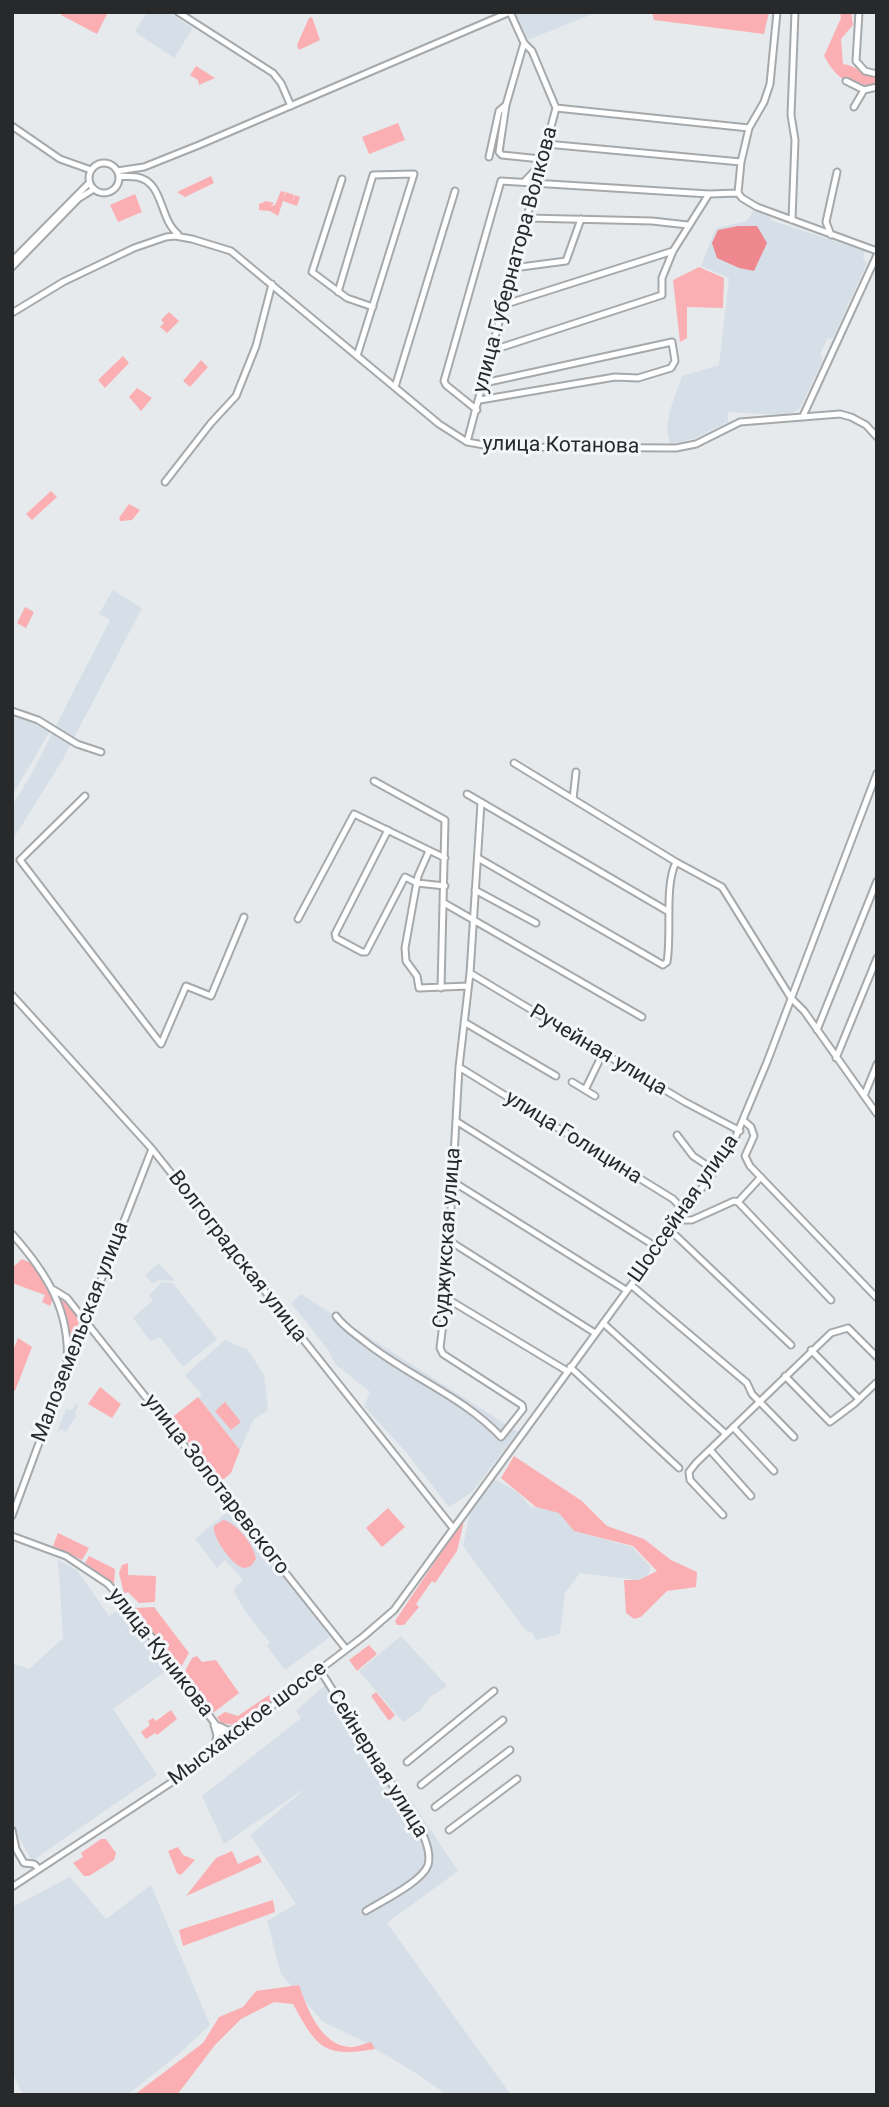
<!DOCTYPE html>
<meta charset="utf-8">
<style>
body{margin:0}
#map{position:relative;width:889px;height:2107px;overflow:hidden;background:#e6eaec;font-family:Roboto,sans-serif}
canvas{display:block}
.frame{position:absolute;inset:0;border:14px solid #28292a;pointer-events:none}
</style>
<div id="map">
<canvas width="889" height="2107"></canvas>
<div class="frame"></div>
</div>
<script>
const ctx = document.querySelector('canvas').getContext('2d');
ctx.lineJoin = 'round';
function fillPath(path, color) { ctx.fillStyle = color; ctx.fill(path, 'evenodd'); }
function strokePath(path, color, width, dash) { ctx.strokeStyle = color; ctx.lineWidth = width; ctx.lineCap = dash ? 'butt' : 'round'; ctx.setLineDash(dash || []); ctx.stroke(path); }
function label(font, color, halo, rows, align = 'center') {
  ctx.font = font + ' Roboto,sans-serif'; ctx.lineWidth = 6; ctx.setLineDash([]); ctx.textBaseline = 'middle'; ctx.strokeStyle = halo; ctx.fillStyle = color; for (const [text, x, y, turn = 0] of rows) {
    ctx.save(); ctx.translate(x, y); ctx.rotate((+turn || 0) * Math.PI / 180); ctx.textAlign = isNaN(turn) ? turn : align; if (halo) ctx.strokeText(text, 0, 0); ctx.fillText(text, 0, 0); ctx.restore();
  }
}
fillPath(new Path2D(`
 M147,12H168L193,28L174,58L135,32Z
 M513,12H598L525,41Z
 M753,211L770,217V220L865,251L863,258L867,263L833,338L827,339L820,354L823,360L800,408L794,412L783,415L728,412V422L693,439L670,444L667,428L670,410L682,376L719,365L729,278L701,266L716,228L747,221Z
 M113,590L142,608L62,761L12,841V806L32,773L110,620L99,614Z
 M12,714L50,731L12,796Z
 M159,1263L175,1281L158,1280L152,1284L145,1275Z
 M162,1282L173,1283L217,1339L183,1367L160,1337L150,1341L133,1318L153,1300L149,1295Z
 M301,1294L518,1432L472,1492L449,1507L404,1450L364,1406L370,1392L335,1364L329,1351L291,1303Z
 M225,1340L248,1350L264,1375L268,1410L253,1420L240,1450L199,1398L202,1395L185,1375Z
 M76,1404L79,1405L75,1413L76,1416L66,1432L62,1429L57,1432L66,1409L72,1410Z
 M494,1479L516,1491L531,1507L558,1511L576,1531L632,1547L651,1567L646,1581L580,1573L565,1593L560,1634L536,1640L532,1632L526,1631L463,1546L470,1513Z
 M227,1512L266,1559L269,1557L330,1637L285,1670L267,1646L270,1643L247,1614L233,1590L243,1580L225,1560L217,1568L195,1539Z
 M58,1560L77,1570L109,1616L123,1607L170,1668L113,1709L157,1775L32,1861L12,1825V1663L29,1669L63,1638Z
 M401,1636L447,1686L429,1698L421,1710L403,1722L359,1671Z
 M331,1680L458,1871L387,1923L511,2095H447L419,2075L359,2039L323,2022L281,1974L267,1921L296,1904L250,1835L307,1787L224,1844L202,1796L301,1718L296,1711Z
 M70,1877L106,1919L151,1885L210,2025L180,2053L127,2095H23L12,2072V1907Z`), '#d6dfe8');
fillPath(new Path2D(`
 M62,12H108L97,34L61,15Z
 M652,12H769L764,34L654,20Z
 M840,12H851L853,25L841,39L843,64C853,65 865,74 877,79V85C852,91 836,78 824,56L841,18Z
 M312,17L320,40L299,50L297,45L309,18Z
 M196,66L215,78L199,85L198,80L190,75Z
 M398,123L405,140L369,154L362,137Z
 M211,176L214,183L185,197L177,192Z
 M281,191L285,192L283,198L286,192L294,195L293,201L295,195L300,197L297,206L283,201L278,216L270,211L259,210V204L266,201L274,203L271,206L275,205Z
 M135,194L142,212L118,222L110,205Z
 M699,267L724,278L723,308L687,307V338L680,342L673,280Z
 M169,312L179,321L167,333L160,327L164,323L161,320Z
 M123,356L129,363L105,388L98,380Z
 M201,360L208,367L190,387L183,381Z
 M137,388L152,398L141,411L129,397Z
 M51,491L57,497L32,520L26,514Z
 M129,504L140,510L132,520L120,521L119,518Z
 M25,607L34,612L26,628L17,623Z
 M22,1259L33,1264L53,1299L50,1306L42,1302L45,1295L12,1283V1268Z
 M64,1300L80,1319L73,1338H69L61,1302Z
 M18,1338L32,1347L15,1391L12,1389V1353Z
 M100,1387L121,1404L112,1418L88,1404Z
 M198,1397L240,1450L231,1473L220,1482L170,1419Z
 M225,1402L241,1422L231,1430L215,1411Z
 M514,1456L582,1501L607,1526L644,1539L671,1560L697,1572L696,1587L667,1591L641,1617L634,1619L626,1613L624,1580H639L657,1571L633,1546L574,1531L559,1513L536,1507L501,1478Z
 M388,1508L405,1527L382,1547L366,1528Z
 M465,1517L457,1551L435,1583L432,1581L416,1604L419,1607L404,1625H397L395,1621Z
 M223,1520C236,1522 255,1546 256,1559L251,1566C246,1568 244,1569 239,1566C229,1560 212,1536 214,1526Z
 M58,1533L89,1548L82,1560L53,1546Z
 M89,1556L115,1569L114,1584L85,1563Z
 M128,1563V1575L156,1576L155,1602L139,1603L128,1592L124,1594L119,1573L122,1565Z
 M154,1607L189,1653L180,1669L135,1608Z
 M369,1645L377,1654L357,1671L349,1660Z
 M197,1656L202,1662L216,1660L239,1693L213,1713L184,1673L192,1658Z
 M376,1692L395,1715L389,1721L371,1696Z
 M269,1695L274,1700L240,1726L221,1723L217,1717L225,1712L238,1716Z
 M171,1710L177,1719L157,1735L155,1733L146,1739L141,1732L150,1725L148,1721L153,1718L156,1721Z
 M101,1839H106L116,1853L114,1860L89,1876H84L73,1863L83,1857L81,1853Z
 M178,1847L183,1855L195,1860L181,1875L177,1873L168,1851Z
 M232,1851L238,1864L258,1855L262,1862L186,1896L216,1858Z
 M273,1900L275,1912L183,1946L179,1930Z
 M299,1985C307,2008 320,2044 349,2047C356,2048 365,2043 371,2042L375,2049C324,2058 317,2048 293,2004L274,2002L241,2019L215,2045L177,2095H134L203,2043L219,2017L243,2007L256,1991Z`), '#fbafb3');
fillPath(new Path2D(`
 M738,226H757L767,243L754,271L739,268L717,258L712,243L718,230Z`), '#ee878e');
const minor = new Path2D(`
 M178,12L273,73L281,83L291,106
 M859,12L856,61L865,71L877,74
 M846,81L864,90
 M506,105L499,152L502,155L541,159
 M854,107L864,90L877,87
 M556,108L749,128
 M12,126L60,159L91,170
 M546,144L741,162
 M489,157L499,111L506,105L524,43
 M89 178a15 15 0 1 1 30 0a15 15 0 1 1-30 0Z
 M117,171L144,167L199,145L510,12
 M120,176C125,177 132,176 137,177C164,182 159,219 178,234
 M342,179L312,272L347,298L373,307
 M524,182L539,166
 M738,193L741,162L749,128L764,102L770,84L777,12
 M738,193L742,198L757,207L877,251
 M528,218L652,221L688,225
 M792,220L795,140L791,115L795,12
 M831,235L826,222L837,172
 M12,261L89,183
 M12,267L78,199L94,189
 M513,268L566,261L581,219
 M338,292L373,175L414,174L357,356
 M503,305L673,251
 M12,313L63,282L134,248L166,237L175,236L192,239L231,251L439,424L467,442L496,447L676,448L696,444L740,422L840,414L851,417L866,425L877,437
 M490,351L662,295V278L673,251L709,194
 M395,387L455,191
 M480,400L615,377L638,378L671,368L675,361L672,342L484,383
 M477,410L446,385L444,381L501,181L709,194L738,193
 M803,416L877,255
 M467,442L556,108L532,51L524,43L510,12
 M165,482L211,423L236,396L256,346L272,284
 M12,711L38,720L77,744L101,752
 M514,763L676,862L722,887L791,998L804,1011L877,1114
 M374,781L445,820L441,988
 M467,794L669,912
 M85,796L20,860L161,1044L186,986L211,996L244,917
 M573,799L576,772
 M388,830L335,934L336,938L362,952H366L405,877L417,883L445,886
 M429,851L418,876L405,948L406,961L417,976L419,988L468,986
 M478,858L663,965L667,962C672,933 664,886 676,862
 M475,890L536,923
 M444,903L642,1017
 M298,919L354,814L445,858
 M470,973L685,1102L740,1131
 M12,995L152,1149L453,1528
 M464,1022L556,1076
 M817,1030L877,881
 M836,1058L877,958
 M459,1067L673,1199L685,1212
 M572,1082L595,1096
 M585,1090L603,1053
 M864,1096L877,1064
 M456,1121L658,1248
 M744,1121L751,1127L754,1136L745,1156L750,1166L877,1298
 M677,1135L693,1156L714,1170
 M452,1181L626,1290
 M738,1202L761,1177
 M679,1220H692L734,1201L738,1202L831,1300
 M671,1231L791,1345
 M12,1234C46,1272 71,1311 67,1364
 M448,1240L595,1333
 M631,1285L747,1383L752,1394L794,1437
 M54,1290L67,1298L346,1649
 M446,1298L567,1371
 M336,1316C344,1327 354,1333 364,1341C407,1376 463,1396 501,1437L523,1409L522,1405L443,1354L440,1348L446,1298L459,1067L470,973L481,803
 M603,1323L726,1434
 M811,1350L859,1399
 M570,1367L679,1468
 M785,1376L830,1422L854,1404L877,1382
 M733,1427L774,1471
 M710,1450L751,1496
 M723,1515L690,1480L689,1472L696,1463L831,1333L848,1328L877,1357
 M12,1516L66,1370L152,1149
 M12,1536L66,1556L108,1584L133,1612L227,1740
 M320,1670L422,1832C426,1842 431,1854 428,1865C422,1882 382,1901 366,1911
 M219,1726L227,1730H239
 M214,1750L217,1735L214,1725
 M407,1762L494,1691
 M421,1785L503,1720
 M435,1807L510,1750
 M12,1830L16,1849L24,1863L34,1864L39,1869
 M449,1830L517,1779
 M12,1887L172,1782L364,1636L394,1610L731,1148L767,1062L877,773`);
strokePath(minor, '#a6a9ab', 9);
strokePath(minor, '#fff', 5);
label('21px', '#28292a', '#f4f7fa', [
 ["улица Губернатора Волкова",516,260,-75],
 ["улица Котанова",561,446,1],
 ["Ручейная улица",598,1051,31],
 ["улица Голицина",573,1138,32],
 ["Шоссейная улица",684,1209,-55],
 ["Суджукская улица",448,1238,-86],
 ["Волгоградская улица",237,1257,52],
 ["Малоземельская улица",81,1332,-69],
 ["улица Золотаревского",216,1485,52],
 ["улица Куникова",160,1653,52],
 ["Мысхакское шоссе",248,1724,-37],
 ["Сейнерная улица",377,1764,58]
]);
</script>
